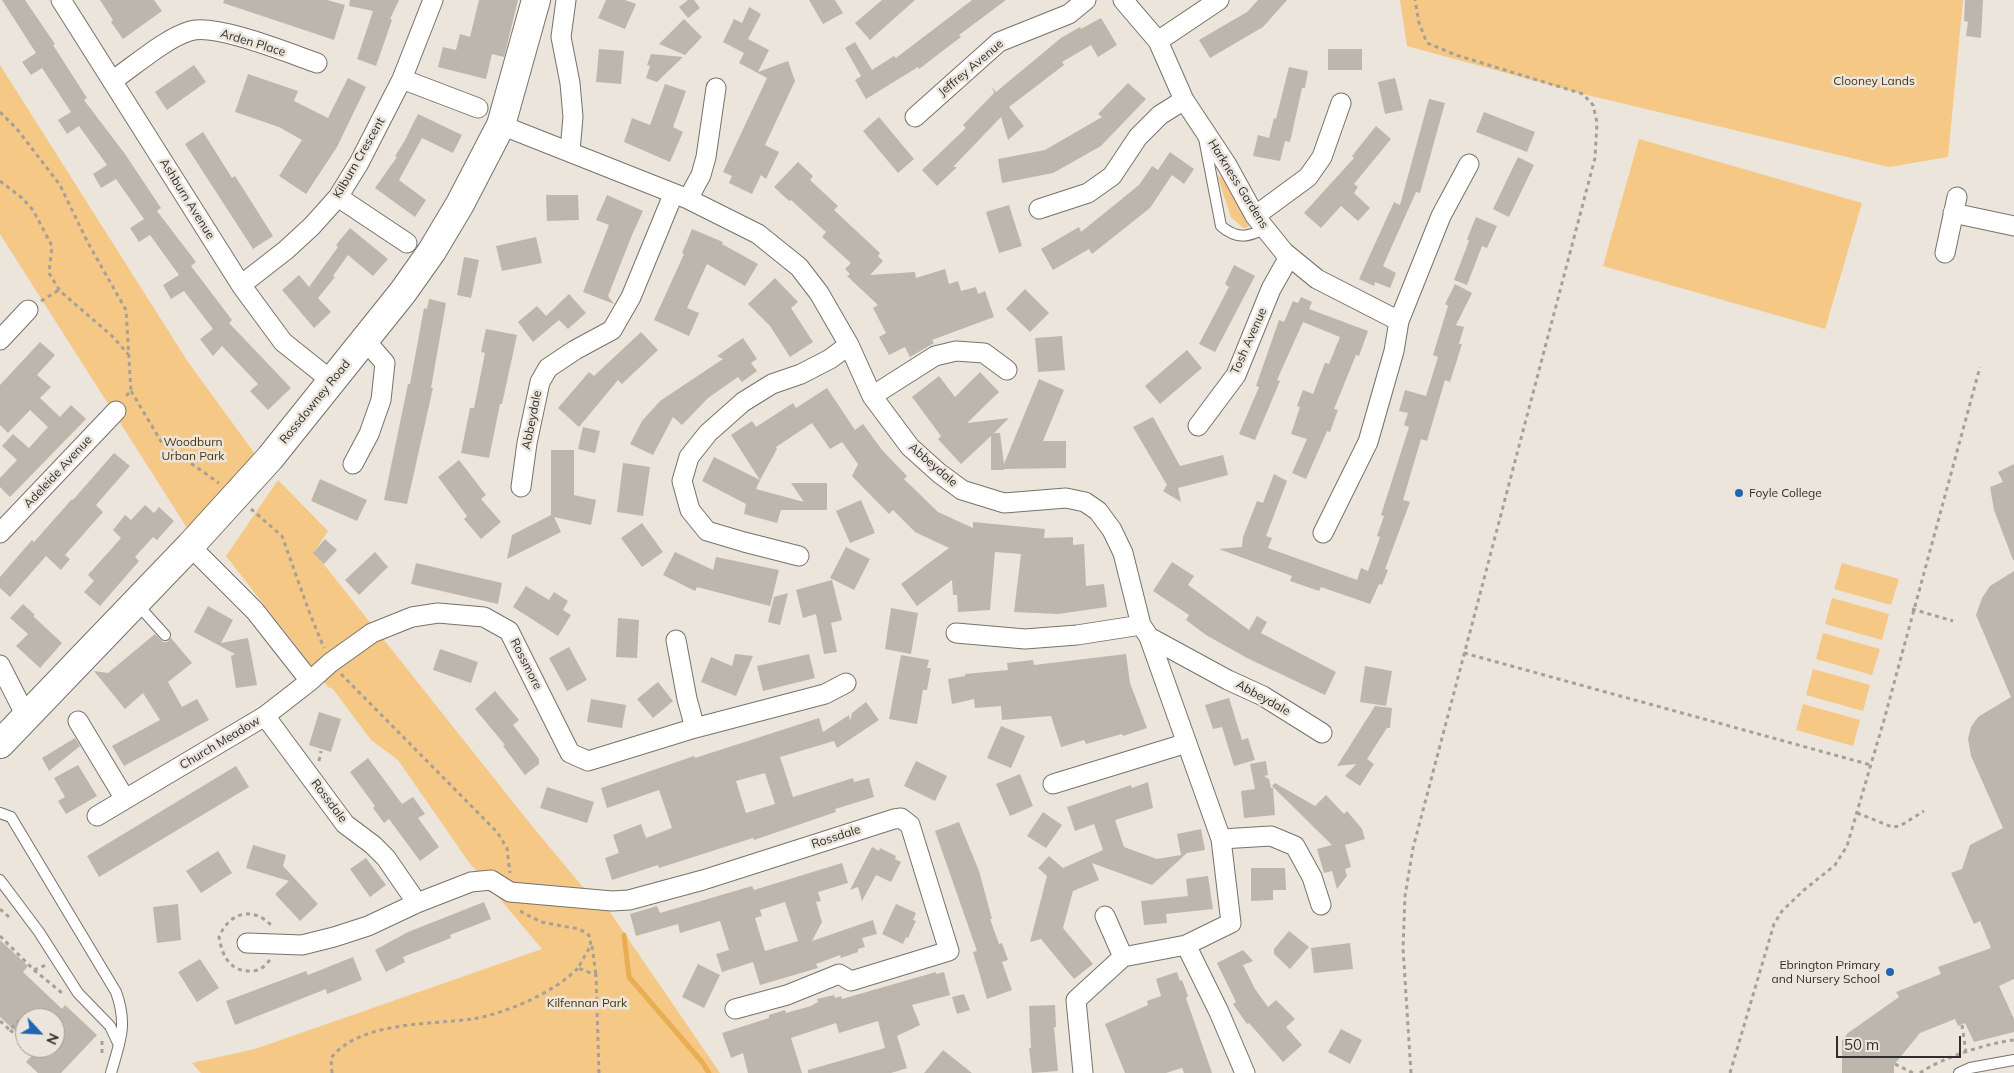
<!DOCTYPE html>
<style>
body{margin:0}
#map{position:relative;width:2014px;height:1073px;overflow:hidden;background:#ebe5db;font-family:Mulish,sans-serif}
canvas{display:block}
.north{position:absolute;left:15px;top:1008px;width:50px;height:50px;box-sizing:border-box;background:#ebe5db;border:1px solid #a09c94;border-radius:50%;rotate:115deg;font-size:14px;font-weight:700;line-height:20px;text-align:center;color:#302e2a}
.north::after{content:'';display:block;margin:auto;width:18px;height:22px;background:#2363b4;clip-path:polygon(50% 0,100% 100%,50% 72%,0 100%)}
.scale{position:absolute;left:1836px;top:1036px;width:125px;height:22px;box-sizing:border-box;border:2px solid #302e2a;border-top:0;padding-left:6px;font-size:15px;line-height:18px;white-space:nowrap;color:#302e2a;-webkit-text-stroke:4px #ebe5db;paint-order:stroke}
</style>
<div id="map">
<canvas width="2014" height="1073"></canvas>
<div class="north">N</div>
<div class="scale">50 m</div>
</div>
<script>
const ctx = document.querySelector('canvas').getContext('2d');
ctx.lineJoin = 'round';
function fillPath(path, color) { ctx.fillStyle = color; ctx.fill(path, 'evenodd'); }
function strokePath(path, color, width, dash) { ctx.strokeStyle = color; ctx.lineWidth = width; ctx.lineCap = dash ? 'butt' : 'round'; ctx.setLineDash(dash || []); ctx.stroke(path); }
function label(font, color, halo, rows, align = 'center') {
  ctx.font = font + ' Mulish,sans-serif'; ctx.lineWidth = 5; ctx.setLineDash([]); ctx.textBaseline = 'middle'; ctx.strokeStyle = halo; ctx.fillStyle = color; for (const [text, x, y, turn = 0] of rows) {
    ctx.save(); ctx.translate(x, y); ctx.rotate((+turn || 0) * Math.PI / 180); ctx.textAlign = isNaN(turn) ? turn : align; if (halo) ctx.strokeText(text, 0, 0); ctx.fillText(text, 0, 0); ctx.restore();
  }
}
fillPath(new Path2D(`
 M1400,0H1963L1948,157L1889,167L1583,94L1407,46Z
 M0,65L188,362L258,458L189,531L0,234Z
 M1639,139L1862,203L1825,329L1603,266Z
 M1217,175L1222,178L1250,223L1248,227L1243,228L1231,217Z
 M278,480L328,531L314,552L532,826L582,886L603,902L720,1073H201L192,1063L255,1049L542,949L468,861L398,760L371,740L333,689L328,687L226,556Z
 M1842,563L1899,579L1891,605L1834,589Z
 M1832,598L1889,614L1882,640L1825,624Z
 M1823,633L1880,649L1872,675L1816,659Z
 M1813,669L1870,685L1863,711L1806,695Z
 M1803,704L1860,720L1853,746L1796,730Z`), '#f5c886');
strokePath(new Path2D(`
 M624,935L629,977L702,1062L709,1073`), '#e8ae51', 5);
fillPath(new Path2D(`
 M2,0H25L55,44L53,45L87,98L84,100L125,154L161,208L157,211L196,262L191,266L232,320L229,323L291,388L268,410L250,391L258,384L222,346L213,356L200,339L213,329L184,291L171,299L163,285L179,275L150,235L139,242L130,228L144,219L116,179L101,188L93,174L107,165L79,126L67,134L58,120L71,112L42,68L31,75L22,62L36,53Z
 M100,0H154L162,11L123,39L111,22L113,20Z
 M224,0H327L345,5L334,40L223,3Z
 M350,0H399L390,19L392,20L376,66L357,59L373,11L349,6Z
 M479,0H518L504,57L492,54L486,79L438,67L443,47L456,50L460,34L470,37Z
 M606,0H625L636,4L625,29L598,18Z
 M688,0H694L700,8L688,18L679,7Z
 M809,0H835L843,13L823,24Z
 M882,0H915L870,40L855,23Z
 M972,0H1006L959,35L961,37L919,69L918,67L866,99L855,80L861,76L845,48L855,42L872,70L894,56L896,58Z
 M1258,0H1287L1263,27L1210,58L1199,40L1247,12Z
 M1965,0H1983L1981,38L1966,36L1968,22L1964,21Z
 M749,7L761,14L748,39L769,50L758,72L788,61L795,81L765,145L779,152L766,179L761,175L752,194L729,183L732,176L723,172L767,78L739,63L744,53L723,42L734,19L742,23Z
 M1101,18L1117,45L1098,57L1091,45L1062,62L1064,65L1009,107L1024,126L1008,140L1001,117L953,167H957L937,186L922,170L966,128L963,125L994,93L992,87L996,92L1061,38L1080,27L1081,29Z
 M684,19L702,37L685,55L659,44Z
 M599,49L624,51L621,84L596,82Z
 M1328,49H1362V70H1328Z
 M651,54L683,57L657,82L646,78L650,66L647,65Z
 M194,65L206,82L167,110L155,92Z
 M1289,67L1308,71L1305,88H1302L1290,142L1285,141L1280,161L1253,156L1258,135L1269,138L1274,118L1276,119Z
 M248,74L298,91L294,101L328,118L348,78L366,87L337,147L306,194L279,176L302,140L279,127L235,112Z
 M1395,78L1403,110L1385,114L1378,82Z
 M1128,83L1146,99L1101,146L1053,173L1002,183L998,159L1045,150L1102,117L1098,114Z
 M665,84L686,91L673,127L683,132L670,162L624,142L632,118L650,125Z
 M1429,99L1445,103L1420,193L1416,192L1383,266L1396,273L1390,288L1375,282L1374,286L1359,279L1394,202L1400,205Z
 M1484,112L1535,132L1527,152L1476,132Z
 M418,114L462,135L453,153L422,138L399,180L426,200L415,217L375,188L397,157L395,156L404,142Z
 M879,117L914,159L898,173L863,131Z
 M1376,126L1391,139L1354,184L1358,187L1354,193L1370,208L1358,221L1341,206L1321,228L1304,213L1354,158L1352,156Z
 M203,132L232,178L235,176L273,236L253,249L185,144Z
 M1170,152L1194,169L1184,184L1172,175L1150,208L1092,254L1089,249L1053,270L1041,249L1079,227L1081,232L1139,185L1152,166L1158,170Z
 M1518,157L1534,165L1509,217L1493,209Z
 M798,162L813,176L810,180L838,206L834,210L880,253L878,256L883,261L870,275L915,272L916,278L945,269L949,284L958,281L961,291L976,287L978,294L985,291L994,317L932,340L934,343L910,357L905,347L889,355L879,337L886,333L873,308L878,305L847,276L850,274L845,269L851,263L822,237L826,232L791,200L789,201L774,187Z
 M546,195H578L579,220L547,221Z
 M607,195L643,211L632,235L608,296L614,304L583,292L609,225L596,220Z
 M1009,205L1022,246L999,253L986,212Z
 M1476,217L1497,226L1487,248L1482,246L1467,285L1454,280L1469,241L1467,239Z
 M350,228L388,259L373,276L348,255L333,276L335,277L318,298L331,312L314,328L282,290L299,275L309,287L338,247L336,245Z
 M692,229L723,242L722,244L758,264L745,286L707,264L687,308L699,313L689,336L654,320L684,254L682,253Z
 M536,237L542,263L502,271L496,246Z
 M464,257L479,260L471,298L457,295Z
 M1234,265L1255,276L1215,352L1199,344L1229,287L1225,284Z
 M775,278L798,302L791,308L813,342L790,357L770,326L748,304Z
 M1455,284L1472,293L1456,325L1464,327L1459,344H1462L1450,382L1445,380L1427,441L1421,439L1403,500L1410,502L1385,569L1388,570L1382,585L1379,584L1370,604L1321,587L1319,591L1290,581L1292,576L1219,549L1242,547L1243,537L1257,501L1263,503L1274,474L1287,481L1266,536L1272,538L1268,548L1357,580L1361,568L1368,571L1380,537L1377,536L1384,516L1381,515L1409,427L1404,425L1408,413L1399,411L1405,390L1426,396L1438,357L1433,355L1448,306L1445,304Z
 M1025,289L1049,313L1030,332L1006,309Z
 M569,294L586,313L568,329L559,320L533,342L518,322L537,306L546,316Z
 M1301,297L1312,302L1309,309L1368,331L1359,356L1356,355L1334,409L1338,410L1330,432L1327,431L1306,479L1292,473L1307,439L1291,434L1300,407L1297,406L1303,390L1313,394L1325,363L1329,364L1340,337L1303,322L1277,380L1280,381L1255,440L1239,434L1259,387L1256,386L1279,320L1284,322L1293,301L1298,303Z
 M429,299L446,303L431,388H433L407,504L384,500L408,384H410L424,308L427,309Z
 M486,329L517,335L502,404H500L489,458L461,453L470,408H474L485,353L481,352Z
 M641,332L658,350L622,384L618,380L579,427L558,408L589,372L594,376Z
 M1062,336L1065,370L1038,372L1035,338Z
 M743,338L757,359L751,363L757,371L742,382L738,377L708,398L682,425L673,417L653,455L630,444L642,421L660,401L723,359L717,356Z
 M40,342L55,355L37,375L51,387L40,398L60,417L71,405L86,419L10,497L0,487V478L17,460L2,446L13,434L29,448L48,427L30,410L8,433L0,425V385Z
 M1187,350L1202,368L1160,404L1145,386Z
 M980,372L999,392L967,423L1009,418L994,433H1000L1004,464L1039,379L1064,390L1043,441H1066V468L1004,469V470H991V436L961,464L938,439L941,436L912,397L939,376L955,397Z
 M827,388L855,430L863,424L882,450L907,476L904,479L938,512L973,528V522L1045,529L1044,538L1073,537V545L1084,544L1086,586L1104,584L1107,607L1058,614L1014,612L1021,554L995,552L990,610L958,612L957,595H953L952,580L917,606L901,584L949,548L915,532L893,510L889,514L852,476L858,464L842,442L830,449L812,423L776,447L777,449L760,480L731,435L752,421L756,427L793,403L796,408Z
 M1153,417L1180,466L1223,455L1228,475L1178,488L1181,502L1163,491L1167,485L1133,427Z
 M583,427L600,431L595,453L578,449Z
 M551,450H574V495L596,500L591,525L554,517L561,532L507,559L512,535L551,515Z
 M114,453L130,466L96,505L103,512L65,555L70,559L61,570L46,556L10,597L0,588V577L32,540L34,542L72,499L73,500Z
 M714,457L760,480L756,489L804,502L791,483H827V510H781L777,523L744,514L746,504L702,481Z
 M459,460L486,495L481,499L501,522L481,539L464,519L467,516L438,477Z
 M623,463L650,467L643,516L617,512Z
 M2014,464V560H2013L1994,510L1990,487L2003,482L1998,472Z
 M320,479L367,500L357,521L311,501Z
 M861,500L875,533L850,543L836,511Z
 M145,505L154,513L159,507L174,521L157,540L153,537L135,557L139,561L100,606L84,592L94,581L88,575L121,538L113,530L125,515L131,520Z
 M642,523L663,552L642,567L621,538Z
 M325,539L337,550L324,564L313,553Z
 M846,547L870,559L854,590L830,578Z
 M375,552L388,567L359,595L345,580Z
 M675,552L713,570L716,557L779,570L770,606L697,587L695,591L663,575Z
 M1172,562L1194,576L1188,585L1249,630L1257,616L1267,622L1261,633L1336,672L1325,695L1247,658L1206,635L1186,620L1189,615L1153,591Z
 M416,563L502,583L498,604L411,584Z
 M2014,571V979L1999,986L2014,1019V1032L1974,1042L1965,1023L1958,1026L1955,1019L1920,1033L1898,1060L1894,1065V1073H1842V1041L1848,1033L1899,997L1896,992L1941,974L1938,967L1991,948L1980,921L1974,924L1951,873L1962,869L1970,845L2003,828L1971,756L1968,739L1971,727L1978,717L2011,697L1976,615L1982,598L1990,586Z
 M832,580L842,620L831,623L837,652L824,654L816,614L803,618L796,590Z
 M526,586L549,600L554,592L568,601L563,610L571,615L558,636L513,607Z
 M788,593L780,625L768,622L774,597Z
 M23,604L35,615L33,616L62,643L40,668L16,646L28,634L10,618Z
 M208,606L233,620L221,643L248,638L257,685L236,688L231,656L235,654L194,632Z
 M891,608L918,613L911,654L885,649Z
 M618,618L639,620L637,658L616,657Z
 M155,634L163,642H167L171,638L192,663L168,682L182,707L197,699L209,720L124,766L112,746L160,720L143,693L125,709L94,671L108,673Z
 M569,647L587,680L567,691L549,658Z
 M440,649L478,662L471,683L433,670Z
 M735,654L753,656L736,696L701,682L711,657L732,666Z
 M809,654L815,678L763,691L757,666Z
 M1126,654L1130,683L1147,728L1123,736L1122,734L1086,744L1084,740L1061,747L1051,716L1002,720L1001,706L975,708L974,699L952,704L948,679L965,676V674L1008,670L1007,663L1033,660L1034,665Z
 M901,655L929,660L927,668H931L927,690H923L917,724L889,719Z
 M1365,666L1392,671L1386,706L1360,702Z
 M658,682L673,701L653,718L637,699Z
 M495,691L519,720L513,725L539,759V764L525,775L503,746L505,745L475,709Z
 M1229,698L1242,740L1248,738L1255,760L1234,766L1222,727L1213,729L1205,705Z
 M591,699L626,705L622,728L587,722Z
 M866,702L879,720L837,748L834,741L780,757L793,797L853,778L854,782L869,778L874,797L835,809L836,812L754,840L753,838L659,868L658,865L612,880L605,858L619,853L613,835L641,824L646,838L672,828L659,790L607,808L601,788L694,756L695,758L819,718L823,732L849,715L850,721L852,713ZM765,773L775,804L746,813L736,781Z
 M1375,706L1392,708L1390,728H1387L1367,759L1374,764L1360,786L1345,776L1356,764L1337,766Z
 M319,712L341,719L331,752L309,745Z
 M1001,726L1025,736L1011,768L987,758Z
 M75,738L80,746L49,771L42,758Z
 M368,758L402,804L413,797L425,814L418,818L439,847L420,861L389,819L384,823L373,808L375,806L350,772Z
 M916,761L947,776L935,801L904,786Z
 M1266,761L1268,775L1264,776L1269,779L1271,788H1273L1275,815L1244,818L1241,791L1255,789L1250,764Z
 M78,765L97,796L66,814L58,801L65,797L54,778Z
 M236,766L249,787L99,877L87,856Z
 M1020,774L1033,806L1010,816L996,784Z
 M1148,782L1153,808L1115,820L1124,847L1157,859L1181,855L1177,834L1201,829L1205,850L1187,853L1152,885L1092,863L1099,880L1073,891L1063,928L1093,964L1074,979L1041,939L1030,942L1047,876L1038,868L1049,856L1063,868L1103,850L1094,824L1075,831L1067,807L1131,785L1132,788Z
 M1275,783L1315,806L1326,795L1344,814L1347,811L1362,829L1365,839L1345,845L1351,867L1345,869L1347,876L1337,889L1332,871L1324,873L1317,849L1332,845L1272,786Z
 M547,787L594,802L587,823L540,808Z
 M1043,812L1062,825L1046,848L1027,836Z
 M959,822L979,871L992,919H990L999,944L1002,943L1008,960L1002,962L1012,990L987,999L973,952L977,951L935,831Z
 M253,845L286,855L283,866L318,904L300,921L275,894L289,881L246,868Z
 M872,847L879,851L880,848L896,856L895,859L901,862L891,882L876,875L862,901L858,887L850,890Z
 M218,851L232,873L201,893L186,871Z
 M366,858L386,885L370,897L350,869Z
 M842,863L848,883L818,892L821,901L816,902L822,922L812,941L873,920L877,934L862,938L865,947L858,949V952L841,958L840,955L816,964L818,968L760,985L753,962L722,972L716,954L729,950L720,921L680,933L678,924L636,936L630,914L657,906L660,913L752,886L754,890ZM785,902L798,941L765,951L755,918L762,916L760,910Z
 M1251,868H1285L1286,890H1273V900L1251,901Z
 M1208,876L1213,909L1166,914L1167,923L1144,925L1141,901L1188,896L1186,879Z
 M484,902L491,919L450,935L451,938L403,957L405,962L386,972L375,950L408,932Z
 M178,904L181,940L157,943L153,907Z
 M896,904L916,913L913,920L916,921L908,938L906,937L903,944L882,934Z
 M1289,931L1309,947L1290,969L1274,954V949Z
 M0,940L28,966L23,972L62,1009L65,1005L97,1035L61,1073H38L26,1062L39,1048H55V1018H25V1040L0,1017Z
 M1350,943L1353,969L1314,973L1311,948Z
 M1243,950L1253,961L1243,965L1255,989L1268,1007L1276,1000L1295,1019L1286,1027L1302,1045L1283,1062L1249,1023L1247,1024L1233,1004L1236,1002L1217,963Z
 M353,957L362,980L327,994L326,989L235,1025L226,1001L306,971L308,975Z
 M200,959L219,988L197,1002L178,972Z
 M698,964L720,975L704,1008L682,997Z
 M936,972V974L944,972L950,995L912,1005L920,1025L897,1036L907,1068L891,1073H808V1070L885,1048L878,1021L839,1033L836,1023L791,1038L802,1073H748L743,1053L731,1058L722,1033L769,1018V1015L785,1010L786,1013L811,1006L818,1002L817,999L834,995L835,998L841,996L842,999Z
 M1177,972L1180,981L1182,980L1188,996L1186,998L1212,1073H1184L1182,1068L1166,1073H1125L1105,1024L1148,1005L1147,1001L1161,996L1156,979Z
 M964,994L970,1010L957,1014L952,997Z
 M1055,1005L1056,1027H1054L1058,1071L1032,1073L1029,1048H1031L1029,1006Z
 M1341,1029L1362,1040L1350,1064L1328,1052Z
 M943,1050L972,1073H924Z`), '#bdb6ad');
const service = new Path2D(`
 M1204,138L1221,226C1236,239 1248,238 1265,228
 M137,604L165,635
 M0,813L11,817L116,992C128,1025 120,1041 111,1073
 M0,880L39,932L78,993L110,1026L119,1045
 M1959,1073L1970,1068L2014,1060`);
const minor = new Path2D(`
 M61,0L241,285L283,342L333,382
 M566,0L561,37L570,83L573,117L570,151
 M1123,0L1158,41L1184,100L1227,165L1255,216L1284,252L1317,279L1399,321
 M1158,41L1219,0
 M402,79L478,108
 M112,81C134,66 166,38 190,31C215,23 291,54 317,63
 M915,117L999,42L1069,14L1086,0
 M501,125L688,199L758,234L799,267L819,293L849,345L872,396L910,447L939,473L962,490L1004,503L1066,498L1085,502L1098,511L1112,530L1123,553L1141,625L1149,637L1221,839L1231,923L1186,945L1123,957L1076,1000L1083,1073
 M338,197L407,243
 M688,199L701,175L706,157L716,88
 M1039,209L1088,193L1112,176L1138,137L1160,115L1184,100
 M1953,213L2014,226
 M1255,216L1308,177L1322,157L1341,103
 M1945,253L1957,197
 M241,285L286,250L312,226L338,197L359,163L402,79L433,0
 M0,340L28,310
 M872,396L935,356L956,351L984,353L1007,370
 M1198,426L1236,375L1271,289L1289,257L1284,252
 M353,464L369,434L381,400L385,363L364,339
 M521,487L527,443L540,382L548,368L575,350L612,330L631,297L673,195
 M0,533L116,411
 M1323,533L1368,442L1394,351L1399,321L1441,216L1469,164
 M190,546L255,611L310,681L330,663L372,633L412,617L438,613L484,617L509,631L570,753L588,761L695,728L825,694L846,683
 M799,556L744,542L707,531L690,510L682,481L689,457L708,433L743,402L772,384L801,374L830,359L849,345
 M956,633L1025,639L1077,635L1141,625
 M1149,637L1228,680L1263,696L1322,733
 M676,640L687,699L695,728
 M0,665L26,716
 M265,716L345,824L373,845L386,858L417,903
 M78,721L125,799
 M1053,784L1187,743
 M97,816L265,716L310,681
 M1221,839L1271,836L1295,846L1312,877L1321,905
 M1105,916L1123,957
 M247,943L302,945L334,937L368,926L417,903L471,882L491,880L510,892L612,901L629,900L703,880L894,819L901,818L910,825L949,951L851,981L839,974L787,995L735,1009
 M1186,945L1219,1012L1245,1073`);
const secondary = new Path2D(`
 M0,744L190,546L270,458L403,292L432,251L460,204L501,125L536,0`);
strokePath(service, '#78726a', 12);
strokePath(minor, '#78726a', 21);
strokePath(secondary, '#78726a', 30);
strokePath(new Path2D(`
 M0,112L17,129L60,185L88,243L126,310L131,391L124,398
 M0,181L22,198L33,210L52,246L49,273L60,291L112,336L128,354
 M41,301L59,290
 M131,391L162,443L219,483
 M251,509L282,536L310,614L324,648
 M1912,609L1953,621
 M1464,653L1871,765
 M341,674L497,832L507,848L510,873
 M319,761L321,751
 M1857,813L1892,827L1900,826L1924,811
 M0,909L9,917
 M520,911L541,922L579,929L589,935L591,945L578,968L596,975L599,1073
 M0,936L34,970L62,993
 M592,946L596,975
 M270,960C267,963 264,967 260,969C257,971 252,971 248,971C228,970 222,954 219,937C230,911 254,906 273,927
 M34,970L46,965
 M0,1021L10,1030L18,1021
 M1962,1025L1966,1053
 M10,1030L25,1043
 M102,1041V1055
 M31,1048L32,1049
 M1895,1064L1913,1073
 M332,1073L331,1058C360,1021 429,1025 472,1019C505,1014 555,992 578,968
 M1411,1073L1403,948L1405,896L1413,848L1595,158L1597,122L1593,105L1583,94L1456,55L1427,43L1419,23L1415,0
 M1730,1073L1774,924L1782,911L1804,890L1835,865L1847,846L1884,720L1980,367
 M1920,1073C1941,1058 1988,1043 2014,1040`), '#a5a098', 3, [4, 4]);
strokePath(service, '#fff', 10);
strokePath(minor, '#fff', 19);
strokePath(secondary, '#fff', 28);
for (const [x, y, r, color] of [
 [1739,493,5,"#2363b4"],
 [1890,972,5,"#2363b4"]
]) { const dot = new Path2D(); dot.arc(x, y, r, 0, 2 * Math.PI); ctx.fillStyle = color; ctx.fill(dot); strokePath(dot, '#ebe5db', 2); }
label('12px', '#302e2a', '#ebe5db', [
 ["Arden Place",253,43,17],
 ["Jeffrey Avenue",971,68,-40],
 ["Kilburn Crescent",359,158,-60],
 ["Harkness Gardens",1238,184,58],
 ["Ashburn Avenue",187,199,58],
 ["Tosh Avenue",1249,341,-66],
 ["Rossdowney Road",315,402,-51],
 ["Abbeydale",532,420,-79],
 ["Abbeydale",933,465,41],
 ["Adeleide Avenue",58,472,-47],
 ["Rossmore",526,664,63],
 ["Abbeydale",1263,698,29],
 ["Church Meadow",220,743,-31],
 ["Rossdale",329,801,53],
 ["Rossdale",836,837,-18]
]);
label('12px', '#4c350d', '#ebe5db', [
 ["Clooney Lands",1874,81],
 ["Woodburn",193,442],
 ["Urban Park",193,456],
 ["Kilfennan Park",587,1003]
]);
label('12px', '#302e2a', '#ebe5db', [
 ["Foyle College",1749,493],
 ["Ebrington Primary",1880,965,"right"],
 ["and Nursery School",1880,979,"right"]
], 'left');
</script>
